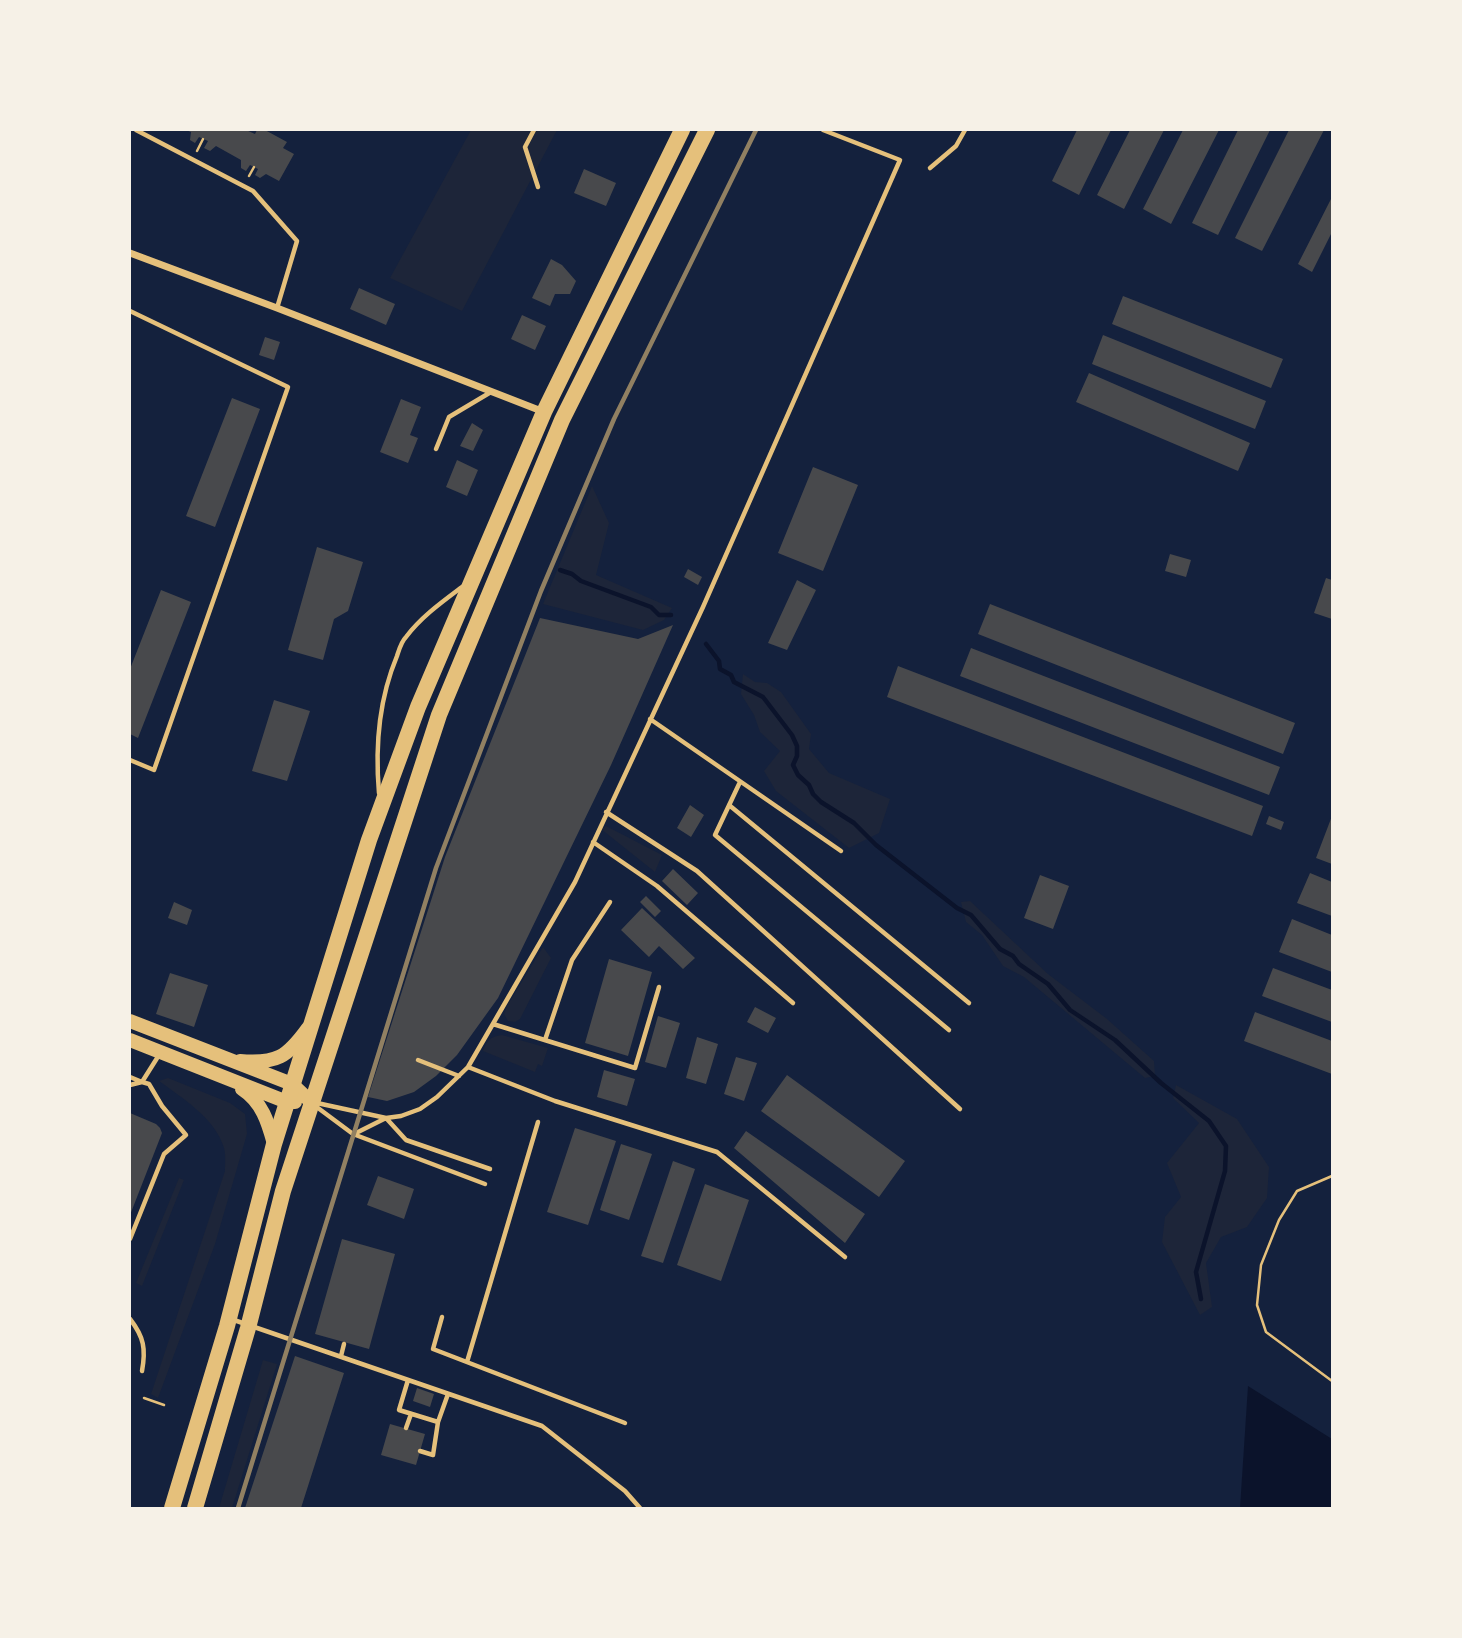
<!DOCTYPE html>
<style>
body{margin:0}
#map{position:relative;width:1462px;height:1638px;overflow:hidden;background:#14213d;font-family:"PT Sans Narrow",sans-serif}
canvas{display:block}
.frame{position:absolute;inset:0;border:131px solid #f6f1e7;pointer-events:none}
</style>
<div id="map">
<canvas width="1462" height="1638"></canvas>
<div class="frame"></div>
</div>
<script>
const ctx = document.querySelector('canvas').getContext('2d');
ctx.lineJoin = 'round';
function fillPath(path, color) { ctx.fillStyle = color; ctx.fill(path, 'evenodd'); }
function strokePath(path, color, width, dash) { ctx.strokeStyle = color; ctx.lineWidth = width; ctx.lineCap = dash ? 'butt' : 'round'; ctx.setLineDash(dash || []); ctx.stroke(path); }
fillPath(new Path2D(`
 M471,130H557L462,311L390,278Z
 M592,486L609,523L596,575L672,608L664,620L643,630L543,604Z
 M743,674L755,682L767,683L781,692L811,734L809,749L829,773L890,799L879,833L849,848L776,791L764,771L780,751L760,732L754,715L741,694Z
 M606,826L662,855L655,872L601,829Z
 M970,901L1048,974L1107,1019L1154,1061L1155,1076L1145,1078L1024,977L1003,966L982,935L966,922L961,902Z
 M543,947L551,958L520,1019L515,1022L508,1021L504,1014L507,1006Z
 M502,1035L548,1048L542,1066L538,1064L535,1072L483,1051C487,1040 490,1037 502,1035Z
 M168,1078L230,1103L245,1114L247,1134L215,1244L158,1398L151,1394L225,1171C225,1164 226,1155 224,1148C216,1119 181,1097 159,1081Z
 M1176,1085L1237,1119L1269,1167L1267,1198L1247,1227L1221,1237L1206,1263L1212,1307L1200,1315L1162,1242L1165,1217L1181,1197L1167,1163L1199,1123L1173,1098Z
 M179,1178L184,1180L142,1286L136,1283Z
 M263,1360L277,1364L232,1508H219Z`), '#1d2539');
fillPath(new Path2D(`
 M1248,1386L1332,1439V1508H1240Z`), '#0b132b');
strokePath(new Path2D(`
 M560,570L572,574L581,581L651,607L659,615H671
 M706,644L719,661L720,669L731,675L734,682L763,697L792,735L797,746V756L793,765L798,775L809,785L813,794L821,802L854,823L876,845L957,908L971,915L1000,949L1013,956L1019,964L1048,984L1070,1010L1115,1040L1161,1083L1209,1121L1226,1146L1225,1171L1196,1272L1201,1299`), '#0b132b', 4.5);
fillPath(new Path2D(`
 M186,130H246L255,134L257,130H265L287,142L283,148L294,154L279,181L266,174L260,178L255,175L258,169L250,165L246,171L241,168V160L216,146L210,151L204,148L208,141L199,137L195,143L190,140L191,132Z
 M1077,130H1111L1079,195L1052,181Z
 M1130,130H1164L1124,209L1097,195Z
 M1183,130H1219L1171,224L1143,209Z
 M1238,130H1270L1218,235L1192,223Z
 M1289,130H1324L1262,251L1235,238Z
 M584,169L616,183L606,206L574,193Z
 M1332,197V232L1312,272L1298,264Z
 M551,259L562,265L576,281L570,294H555L550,306L532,298Z
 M359,288L395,304L386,325L350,309Z
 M1123,296L1283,359L1271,388L1112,324Z
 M522,315L546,326L535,350L511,339Z
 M1103,335L1266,401L1255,429L1092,364Z
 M265,337L280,342L274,360L259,355Z
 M1089,373L1250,443L1238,471L1076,402Z
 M232,398L260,409L215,527L186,516Z
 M401,399L421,407L410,435L418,438L408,463L380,452Z
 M472,423L483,430L473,451L460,446Z
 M457,460L478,470L467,496L446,487Z
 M813,467L858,485L823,571L778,553Z
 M317,547L363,562L348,611L334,619L323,660L288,650Z
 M1170,554L1191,560L1186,577L1165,571Z
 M688,569L702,577L698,585L684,577Z
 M1326,578L1332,580V619L1314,613Z
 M797,580L816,590L787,650L768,643Z
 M161,590L191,602L138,738L130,734V669Z
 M990,604L1295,723L1283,754L978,634Z
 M540,618L638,639L673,625L611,765L498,998L457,1055L436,1076L414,1092L387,1101L368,1097L445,857Z
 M971,648L1280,767L1269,795L960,676Z
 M898,666L1263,806L1252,836L887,697Z
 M274,700L310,711L287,781L252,771Z
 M690,805L704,815L691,837L677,828Z
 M1269,816L1284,822L1281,830L1266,824Z
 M1332,816V864L1316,858Z
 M673,869L698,893L687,905L662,881Z
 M1310,873L1332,882V916L1297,903Z
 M1040,875L1069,886L1053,929L1024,918Z
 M646,896L661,911L655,917L640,902Z
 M174,902L192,910L187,925L168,918Z
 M642,908L695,958L683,969L659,946L649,957L621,930Z
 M1292,919L1332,935V972L1279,952Z
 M609,959L652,972L628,1056L585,1043Z
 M1273,968L1332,990V1022L1262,996Z
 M170,973L208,985L194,1027L156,1014Z
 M755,1007L776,1018L768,1033L747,1022Z
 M1255,1012L1332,1041V1074L1244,1041Z
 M658,1016L680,1023L666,1068L645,1062Z
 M697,1037L718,1044L706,1084L686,1078Z
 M736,1057L757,1063L744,1101L724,1094Z
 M604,1070L635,1079L627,1106L597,1097Z
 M787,1075L905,1161L879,1197L761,1111Z
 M130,1113L156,1124L160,1128L162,1133L130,1215Z
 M575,1128L616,1141L588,1225L547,1212Z
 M746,1131L865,1214L845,1243L734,1148Z
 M621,1144L652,1154L629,1220L600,1210Z
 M673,1161L695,1169L663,1263L641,1256Z
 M378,1176L414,1189L404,1219L367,1205Z
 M705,1184L749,1200L721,1281L677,1265Z
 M342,1239L395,1254L369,1349L315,1334Z
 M295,1356L344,1373L301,1508H245Z
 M417,1388L434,1394L430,1407L413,1401Z
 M390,1424L425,1434L416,1465L381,1455Z`), '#48494c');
strokePath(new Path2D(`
 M197,151L203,139
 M249,176L254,167
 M1332,1176L1297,1191L1279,1220L1261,1265L1257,1305L1266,1332L1332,1381
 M144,1398L164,1405`), '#e5c07b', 2.5);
strokePath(new Path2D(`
 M136,130L253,191L297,241L277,308
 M534,130L525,147L538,187
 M930,168L956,146L965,130
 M130,311L288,387L154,770L130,760
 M436,449L449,417L491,392
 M650,719L841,851
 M740,782L715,835L949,1030
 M379,793C375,747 379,699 397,656C399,650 401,642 406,637C421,617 442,602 462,587
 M729,805L969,1003
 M606,812L697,871L960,1109
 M593,842L657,886L793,1003
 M493,1024L635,1068L659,987
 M545,1040L572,960L610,902
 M418,1060L459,1076
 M468,1067L555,1101L717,1152L845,1257
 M130,1077L142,1082L159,1055
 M130,1085L142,1082L149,1084L162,1106L186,1135L164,1154L130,1239
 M317,1103L386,1118L401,1116L420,1109L437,1097L468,1067L575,882L703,607L900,160L823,130
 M314,1105L353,1134L485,1184
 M354,1134L386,1118L406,1140L490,1169
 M442,1317L433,1349L625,1423
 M130,1319C144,1337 146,1349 142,1371
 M231,1319L542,1426L625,1491L640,1508
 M341,1356L344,1344
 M467,1362L538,1122
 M408,1380L399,1410L438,1422L448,1394
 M406,1428L411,1414
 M420,1451L433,1455L438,1422`), '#e5c07b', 4.5);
strokePath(new Path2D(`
 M130,253L277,308L544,412`), '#e5c07b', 7);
strokePath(new Path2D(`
 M130,1021L292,1084L311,1102
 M130,1040L287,1102H295
 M240,1061C277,1064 287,1057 308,1028
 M242,1089C262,1102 268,1122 274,1144`), '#e5c07b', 14);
strokePath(new Path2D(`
 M172,1508L227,1326L274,1144L369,840L418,707L544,412L682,130
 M195,1508L248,1328L283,1191L439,715L562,420L707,130`), '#e5c07b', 16);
strokePath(new Path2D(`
 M238,1508L436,868L541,591L614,419L756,130`), '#918062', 4.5);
</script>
